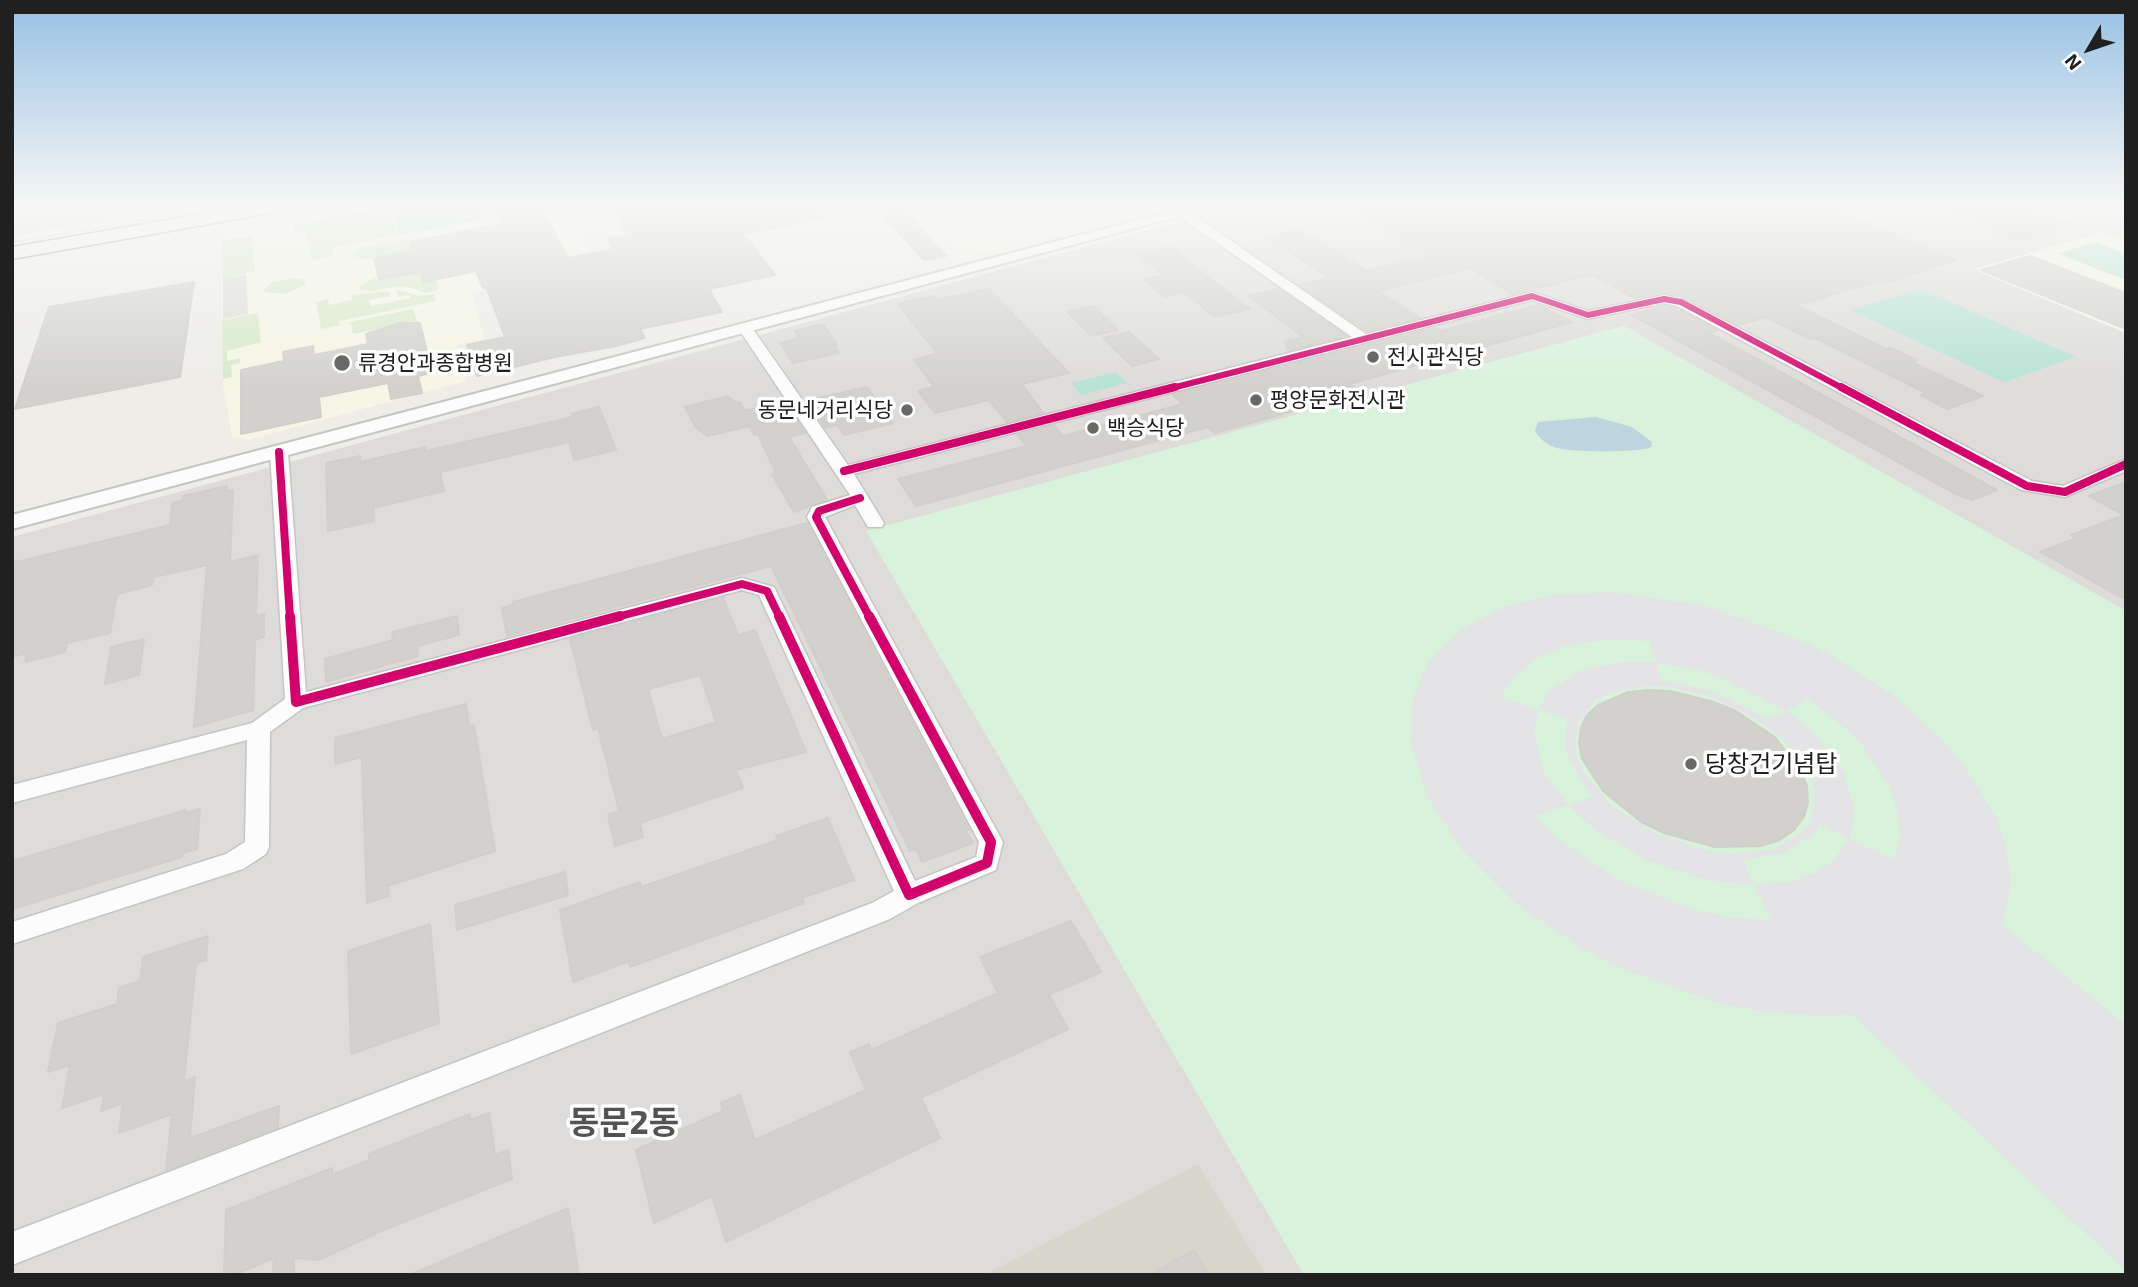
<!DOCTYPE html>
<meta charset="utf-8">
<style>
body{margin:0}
#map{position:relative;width:2138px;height:1287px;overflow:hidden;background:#eeede8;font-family:"Exo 2",sans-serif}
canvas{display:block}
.frame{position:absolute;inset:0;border:14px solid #202020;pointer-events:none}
.north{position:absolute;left:2054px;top:14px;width:70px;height:70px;-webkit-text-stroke:5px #fff;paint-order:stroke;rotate:231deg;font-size:19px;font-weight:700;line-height:28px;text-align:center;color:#202020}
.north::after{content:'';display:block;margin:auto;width:24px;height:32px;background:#202020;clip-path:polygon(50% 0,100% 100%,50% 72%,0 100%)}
</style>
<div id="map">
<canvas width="2138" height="1287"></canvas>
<div class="frame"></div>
<div class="north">N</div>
</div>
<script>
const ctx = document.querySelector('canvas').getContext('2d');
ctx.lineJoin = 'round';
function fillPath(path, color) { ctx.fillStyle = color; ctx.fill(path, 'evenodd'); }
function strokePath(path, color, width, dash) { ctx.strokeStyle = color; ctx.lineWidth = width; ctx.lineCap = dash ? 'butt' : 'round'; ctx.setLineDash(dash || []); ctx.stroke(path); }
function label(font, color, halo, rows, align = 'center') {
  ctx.font = font + ' "Exo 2","Noto Sans KR",sans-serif'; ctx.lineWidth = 7; ctx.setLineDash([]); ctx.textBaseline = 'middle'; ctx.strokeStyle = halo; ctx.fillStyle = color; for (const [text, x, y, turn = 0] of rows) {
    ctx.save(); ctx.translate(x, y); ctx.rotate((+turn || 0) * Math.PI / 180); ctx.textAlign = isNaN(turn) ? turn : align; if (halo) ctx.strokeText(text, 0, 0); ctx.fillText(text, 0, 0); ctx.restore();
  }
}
fillPath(new Path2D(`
 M12,208H177L12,236Z
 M1229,208H2126V611L1624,326L867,531L1304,1275H12V537Z`), '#dddcda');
fillPath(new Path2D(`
 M383,208H564L596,268L471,293L485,339L456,345L466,381L248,440L232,437L223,385L221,237Z
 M913,208H1153L961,258Z
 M2103,232L2126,241V333L1973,269Z`), '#f5f6e5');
fillPath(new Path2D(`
 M1892,208H1906L1958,228L1914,241L1841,213L1847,211L1866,219L1895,210Z
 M246,274L248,314L223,319V278Z`), '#dcdcda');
fillPath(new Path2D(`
 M1198,1164L1266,1275H984Z`), '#d6d6ca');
fillPath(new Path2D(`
 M204,208H222L12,244V241Z
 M387,208H429L392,215L398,235L333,247V255L312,261L306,232L295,234L294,225Z
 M252,236L255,271L222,278V241Z
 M405,239L409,241L412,250L368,259L355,257L354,252L358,249Z
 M419,273L422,283L436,280L439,289C421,297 423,290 408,287C395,285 381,290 369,292L368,289L361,291L360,286L374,277L378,281Z
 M291,278L302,279L306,284L286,294L263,292L270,283Z
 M396,289L419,296L434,294L436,301L339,321L340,325L321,329L316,302L328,299L329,305L352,300L351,295L389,291L390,296L369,300L371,306L411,298L409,295L398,297Z
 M413,309L417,321L353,334L351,323H345Z
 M258,313L261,342L227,351V361L240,358V363L231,365L232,377L223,379L222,320Z`), '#d7eac9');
fillPath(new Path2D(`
 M1624,326L2126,611V1275H1304L866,531Z`), '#d8f2db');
fillPath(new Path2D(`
 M430,208H478L483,219L400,235L393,215Z
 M2095,242L2126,254V280L2058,254Z
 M1921,289L2076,357L2004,382L1850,310Z
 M1115,372L1127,383L1081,395L1071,383Z`), '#b6e3d4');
fillPath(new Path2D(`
 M1612,592L1706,606L1802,641L1834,657L1893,695L1943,741L1964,766L1997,819L2006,846L2010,874L2009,896L2002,925L2126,1025V1271L1851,1014L1823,1016L1759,1011L1715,1002L1628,971L1587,951L1516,904L1462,850L1427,796L1411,744L1413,698L1429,661L1462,629L1504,607L1554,595ZM1603,640L1649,641L1656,662H1624L1582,670L1551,689L1538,710L1501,697L1513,678L1536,659L1566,646ZM1656,663L1699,670L1724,679L1786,711L1769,719L1709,690L1660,680ZM1649,686L1671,687L1715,698L1755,718L1788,744L1810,775L1815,791L1812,820L1803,832L1774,849L1732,854L1708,851L1656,834L1612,806L1583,772L1576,755L1577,724L1595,700L1610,693ZM1808,698L1858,739L1890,788L1898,813L1900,837L1895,860L1850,839L1855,812L1844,773L1815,735L1787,711ZM1538,710L1567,719L1565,747L1570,762L1593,797L1568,805L1544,773L1534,735ZM1568,805L1595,830L1648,861L1708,880L1754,885L1771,920L1733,918L1694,910L1618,880L1555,837L1535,816ZM1820,824L1849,839L1833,861L1815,873L1793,881L1754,885L1742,860L1782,853L1811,836Z`), '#e4e3e6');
fillPath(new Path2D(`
 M1596,417L1632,427L1652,442L1651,447C1639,453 1571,452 1557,448C1547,445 1541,440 1535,431L1538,422Z`), '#bed4df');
const building = new Path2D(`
 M494,208H541L568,258L614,249L608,239L628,235L611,208H822L823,218L744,234L775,275L709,289L722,312L640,329L645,338L616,346L555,357L477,376L467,345L505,337L486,287L483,288L476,271L423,282L420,272L379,280L374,258L413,251L410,242L501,224Z
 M890,208H901L946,256L924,260L883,216Z
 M1349,208H1830L1955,260L1885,283L1880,281L1796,305L1886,349L1891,348L1917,360L1912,362L1983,396L1947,409L1921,395L1926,393L1815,338L1810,339L1766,317L1738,325L1681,295L1663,292L1635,298L1592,275L1512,294L1470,268L1378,291L1420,318L1367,331L1299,285L1329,278L1268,237L1301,230L1367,271L1426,257Z
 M1940,208H2027L2072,225L2019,241Z
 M1170,247L1250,309L1215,317L1184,292L1165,297L1144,280L1163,275L1137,254Z
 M2030,256L2126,293V329L1981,270Z
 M194,282L180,377L15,409L49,307Z
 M989,289L1069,373L1022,384L1043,413L1007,422L989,400L935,413L918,391L934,387L914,360L937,353L898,304L933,296L936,300Z
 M1279,289L1346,336L1288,351L1285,341L1303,337L1249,296Z
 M1538,305L1572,322L1349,384L1360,392L1215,433L1208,427L916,506L898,479L1026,446L1018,435L1054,425L1063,436L1183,404L1173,395L1435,328L1441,331Z
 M1093,306L1118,330L1092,336L1067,312Z
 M1664,306L1676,308L1717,330L1709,333L1997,490L1972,500L1958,495L1632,315Z
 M400,323H420L432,373L418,376L422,393L391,399L388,383L319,397L321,417L241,434V370L284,361L283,352L313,346L314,355L368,344L366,334Z
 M823,324L837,345H834L839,353L793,363L780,343L799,338L795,331Z
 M1129,332L1159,359L1132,366L1103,338Z
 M867,387L893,423L844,435L838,425L826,428L806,401Z
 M728,396L736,403L740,402L745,411L784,402L805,433L789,437L827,500L794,512L772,474L776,473L758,434L754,435L750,426L707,436L696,428L685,407Z
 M599,407L616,450L574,460L569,442L440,472L444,491L373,508L374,521L328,531L326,463L360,456V462L426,447V451L573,417L572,414Z
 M2126,482V600L2040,552L2076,538L2071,535L2124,515L2089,496Z
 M227,486V491L233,490L230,562L258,555L256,616L264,614V637L255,640L253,710L194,727L207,565L154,577L152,585L117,594L110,633L67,643L65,652L25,662L27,653L12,657V563L170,525L172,503L182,501L183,496Z
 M807,523L969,830L966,831L973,843L922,862L916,849L910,851L771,566L507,636L502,608L513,605V602Z
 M723,598L738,635L755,630L806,752L736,770L743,788L640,823L643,837L615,846L608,815L619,811L598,728L593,730L570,639ZM700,675L716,722L662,739L648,689Z
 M457,616L459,635L417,646L418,656L326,682L325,659L393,640L392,632Z
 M144,639L139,675L105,684L111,647Z
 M1648,690L1670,691L1714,702L1736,711L1775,737L1800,770L1807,786L1808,802L1804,817L1794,830L1780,840L1761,846L1715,847L1664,833L1641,822L1603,791L1582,759L1579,743L1581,728L1587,715L1598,705L1628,692Z
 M466,704L469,727L474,725L495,851L388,886L389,896L367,903L362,757L335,764V738Z
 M200,809L197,849L183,853L182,857L12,909V861L186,810V813Z
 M828,818L854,880L802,898L804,903L630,967L629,961L573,982L560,910L640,882L641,887L778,840L776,836Z
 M565,872L568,895L457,930L455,905Z
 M1071,921L1101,972L1049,995L1068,1029L921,1098L940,1138L726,1242L712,1196L654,1223L636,1150L723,1111L721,1103L740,1095L755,1140L866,1090L850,1052L869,1044L871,1050L998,993L980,957Z
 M430,924L439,1023L351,1054L348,951Z
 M208,936L206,960L196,963L184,1081L195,1077L190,1138L279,1106L278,1127L166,1170L172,1114L119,1133L123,1103L101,1111L104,1094L62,1108L70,1065L48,1072L58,1023L117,1004L119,988L140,981L143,957Z
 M489,1113L495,1155L508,1150L512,1179L381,1231L319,1260L294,1258V1275H273L274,1258L234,1275H224L226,1210L332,1168V1175L369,1160V1154L470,1114V1120Z
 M568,1208L579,1275H409Z
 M1194,1250L1208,1275H1149Z`);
fillPath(building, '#d2d1cd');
strokePath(building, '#d1cfca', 2);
const minor = new Path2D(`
 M1180,211H1188L1366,334L1532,292L1588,311L1664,295L1681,298L2032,481L2063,486L2126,459V471L2065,497L2021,490L1677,306L1664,303L1588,319L1532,300L854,474L884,523L882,527H868L855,505L825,517L1003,842L996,870L918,903L890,919L12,1265V1232L872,903L894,891L759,595L742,590L303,708L270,732L269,847L266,854L243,869L12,944V922L226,854L245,842L247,740L12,803V785L252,723L285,699L270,452L273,448H285L288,452L306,692L742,578L774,587L915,881L976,857L979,842L807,517L812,507L850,495L738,328L745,324L750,325L848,465L1352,337L1180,217Z`);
const tertiary = new Path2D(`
 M1183,208H1210L12,529V515Z`);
const secondary = new Path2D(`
 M237,208H280L271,213L12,259V247Z`);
strokePath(minor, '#c5c5c3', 3);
strokePath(tertiary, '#c5c5c3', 4);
strokePath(secondary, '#939781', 3);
fillPath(minor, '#fcfcfc');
fillPath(tertiary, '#fcfcfc');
fillPath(secondary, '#f2f3eb');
strokePath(new Path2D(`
 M1168,389L1532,296L1588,315L1664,299L1681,302L1844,389`), '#d6006c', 6);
strokePath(new Path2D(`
 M1841,387L2027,486L2065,492L2126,464
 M279,452L290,618
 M844,471L1175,387
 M860,498L819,511L816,517L870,618
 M613,618L742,584L767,591L780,618`), '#d6006c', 8);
strokePath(new Path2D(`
 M290,616L296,702L620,616
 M779,616L909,895L987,863L991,842L869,616`), '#d6006c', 10);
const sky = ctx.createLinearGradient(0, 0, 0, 389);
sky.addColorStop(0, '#97c1e4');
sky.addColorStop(0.53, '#f7f7f5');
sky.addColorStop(1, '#f7f7f500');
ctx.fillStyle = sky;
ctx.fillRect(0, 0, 2138, 389);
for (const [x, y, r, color] of [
 [1373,357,7,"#686866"],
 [342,363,9,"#686866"],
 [1256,400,7,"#686866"],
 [907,410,7,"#686866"],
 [1093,428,7,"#686866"],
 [1691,764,7,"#686866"]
]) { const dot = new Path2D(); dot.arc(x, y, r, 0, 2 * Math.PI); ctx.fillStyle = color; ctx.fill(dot); strokePath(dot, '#fff', 2.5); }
label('21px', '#202020', '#fff', [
 ["전시관식당",1387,357],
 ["류경안과종합병원",358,363],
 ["평양문화전시관",1270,400],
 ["동문네거리식당",893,410,"right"],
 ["백승식당",1107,428]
], 'left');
label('24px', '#202020', '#fff', [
 ["당창건기념탑",1705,764]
], 'left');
label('bold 33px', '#535353', '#fff', [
 ["동문2동",624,1123]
]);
</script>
